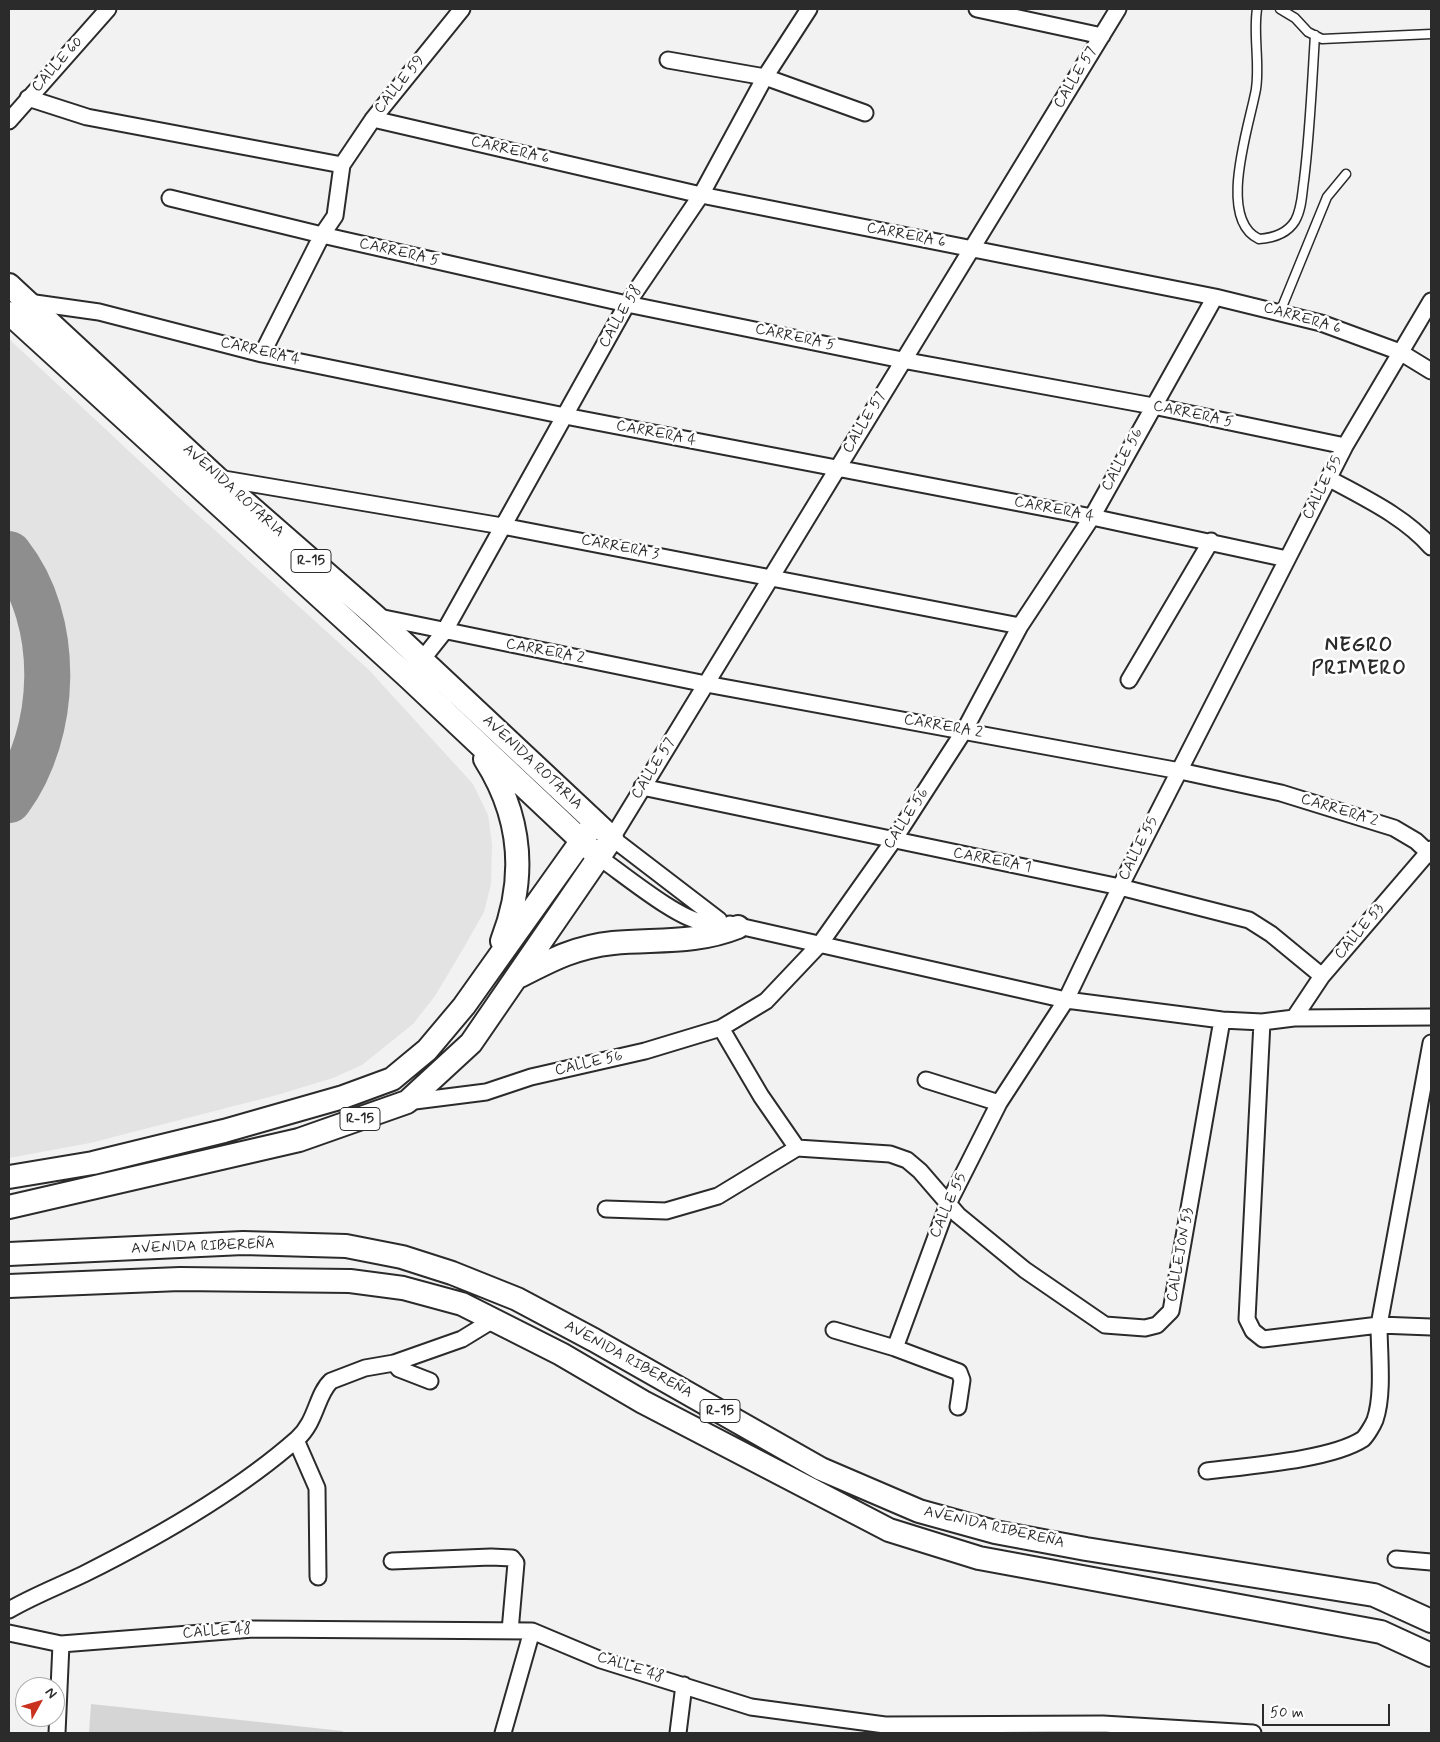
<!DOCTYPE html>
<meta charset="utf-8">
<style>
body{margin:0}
#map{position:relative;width:1440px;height:1742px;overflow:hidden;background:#f2f2f2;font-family:Mynerve,sans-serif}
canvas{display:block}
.frame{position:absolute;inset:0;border:10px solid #2b2b2b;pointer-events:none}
.north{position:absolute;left:15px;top:1677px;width:50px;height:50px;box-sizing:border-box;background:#fff;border:1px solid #aaa;border-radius:50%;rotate:51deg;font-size:14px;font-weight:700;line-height:20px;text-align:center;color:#2b2b2b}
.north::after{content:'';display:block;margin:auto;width:18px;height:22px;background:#c8321e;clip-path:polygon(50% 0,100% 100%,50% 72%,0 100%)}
.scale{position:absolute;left:1262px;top:1704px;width:128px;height:22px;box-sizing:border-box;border:2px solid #2b2b2b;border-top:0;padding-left:6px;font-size:15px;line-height:18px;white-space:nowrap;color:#2b2b2b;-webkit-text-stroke:4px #fff;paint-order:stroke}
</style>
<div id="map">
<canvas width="1440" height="1742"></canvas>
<div class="frame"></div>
<div class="north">N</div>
<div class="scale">50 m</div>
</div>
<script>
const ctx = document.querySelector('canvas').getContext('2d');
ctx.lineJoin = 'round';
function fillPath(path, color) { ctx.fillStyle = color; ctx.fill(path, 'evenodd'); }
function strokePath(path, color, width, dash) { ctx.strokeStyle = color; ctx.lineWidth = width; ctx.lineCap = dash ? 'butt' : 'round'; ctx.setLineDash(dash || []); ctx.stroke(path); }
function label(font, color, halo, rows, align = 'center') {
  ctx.font = font + ' Mynerve,sans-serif'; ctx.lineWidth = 5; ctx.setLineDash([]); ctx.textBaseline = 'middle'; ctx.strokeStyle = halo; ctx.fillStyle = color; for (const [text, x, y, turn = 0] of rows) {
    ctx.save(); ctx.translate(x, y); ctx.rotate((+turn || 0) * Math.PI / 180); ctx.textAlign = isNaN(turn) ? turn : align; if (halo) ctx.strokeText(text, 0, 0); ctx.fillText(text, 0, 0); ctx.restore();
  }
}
fillPath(new Path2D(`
 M9,339L176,495L369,670L473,784L488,815L492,844L491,884L484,912L463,949L435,996L413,1024L362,1065L333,1078L277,1095L90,1143L9,1158Z`), '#e3e3e3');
fillPath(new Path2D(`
 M91,1704L343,1731V1733H89Z`), '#d5d5d5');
strokePath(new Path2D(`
 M9,554C62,621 58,733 9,800`), '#8e8e8e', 46);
const service = new Path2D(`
 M1257,9C1253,35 1260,63 1256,89C1250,124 1216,219 1259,239C1273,238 1287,234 1295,221C1302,209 1302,193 1304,180C1310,132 1312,83 1315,35
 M1280,9L1295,18L1308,32L1322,39L1431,34
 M1280,312L1327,197L1346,174`);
const minor = new Path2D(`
 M462,9L373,119L342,165L335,216L322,235L627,304L902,360L1153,406L1345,446
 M977,9L1102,36
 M668,60L765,77L865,113
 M28,98L87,117L342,165
 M373,119L701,195L1215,297L1321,323L1400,352L1431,371
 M9,121L108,9
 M170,198L322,235L262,354
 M28,302L99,312L262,354L565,416L1092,517L1287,559
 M218,478L502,526L1020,626
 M1328,478C1364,498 1404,516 1431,547
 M379,617L706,684L1180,771L1281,793L1394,828L1416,841L1431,855
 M417,666L444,632L627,304L701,195L765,77L809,9
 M1129,680L1211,541
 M642,787L1120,887L1249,920L1271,934L1322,976
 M600,858C622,873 680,921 704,922C709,923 715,921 719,920L612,838L1118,9
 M730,924L1066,1000L1222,1020L1262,1022L1294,1018L1431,1017
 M1294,1018L1322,976L1431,849
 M1262,1022L1247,1319L1253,1331L1263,1339L1379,1325L1431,1043
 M721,1028L761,1096L797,1148L890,1154L907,1160L920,1171L958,1215L1025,1270L1105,1325L1145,1328L1157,1325L1171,1311L1222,1020
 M926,1080L999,1103
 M407,1102L486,1092L531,1077L645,1051L721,1028L766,1001L820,944L893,841L964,731L1020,626L1092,517L1215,297
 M606,1209L666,1211L718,1196L797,1148
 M834,1330L895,1348L948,1204L999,1103L1066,1000L1120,887L1345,446L1431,301
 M895,1348L959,1372L962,1380L958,1407
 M394,1363L399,1369L430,1381
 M296,1440L317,1488L318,1577
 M1207,1471C1247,1466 1331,1460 1363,1439C1367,1435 1373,1425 1375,1420C1384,1394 1379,1353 1379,1325L1431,1327
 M1396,1559L1431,1562
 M392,1561L491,1557L512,1558L516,1563L510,1631
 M9,1610C33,1596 59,1586 84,1574C154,1539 238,1491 297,1439C317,1421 316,1395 331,1381L365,1368L394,1363L462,1339L493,1320
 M9,1633L61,1644L253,1629L532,1631L601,1660L751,1707L885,1725L1103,1724L1253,1733
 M57,1733L61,1644
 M503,1733L532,1631
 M678,1733L684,1685`);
const primary = new Path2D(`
 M9,285L217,478L375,616L612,838L471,1043L407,1102L299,1140L9,1207
 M9,313L408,677L600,858
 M485,759C522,817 527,877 502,941
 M520,976C553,959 576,947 613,943C658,939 695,944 738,927
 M9,1177L93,1163L224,1131L343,1097L392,1079L427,1050L464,1006L590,829
 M9,1254L243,1243L346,1246L402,1257L452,1273L517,1299L594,1340L821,1469L919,1511L995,1532L1086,1549L1374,1595L1431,1621
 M9,1286L180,1279L350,1281L403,1288L462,1304L561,1354L643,1402L889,1530L979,1558L1381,1632L1431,1655`);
strokePath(service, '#2b2b2b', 11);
strokePath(minor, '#2b2b2b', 19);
strokePath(primary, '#2b2b2b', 26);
strokePath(service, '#fff', 8);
strokePath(minor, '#fff', 15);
strokePath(primary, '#fff', 22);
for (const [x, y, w] of [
 [311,561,40],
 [360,1119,40],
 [720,1411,40]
]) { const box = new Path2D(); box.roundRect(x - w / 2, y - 11.5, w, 23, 4); ctx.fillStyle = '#fff'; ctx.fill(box); strokePath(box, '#2b2b2b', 1); }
label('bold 14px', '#2b2b2b', null, [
 ["R-15",311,561],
 ["R-15",360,1119],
 ["R-15",720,1411]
]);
label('15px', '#2b2b2b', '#fff', [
 ["CALLE 60",58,65,-48],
 ["CALLE 57",1076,78,-59],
 ["CALLE 59",400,85,-51],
 ["CARRERA 6",510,151,13],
 ["CARRERA 6",906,236,11],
 ["CARRERA 5",399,253,13],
 ["CALLE 58",621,317,-60],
 ["CARRERA 6",1302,319,16],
 ["CARRERA 5",795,338,12],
 ["CARRERA 4",260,352,13],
 ["CARRERA 5",1193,415,12],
 ["CALLE 57",865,423,-59],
 ["CARRERA 4",656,434,11],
 ["CALLE 56",1123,460,-61],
 ["CALLE 55",1323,488,-63],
 ["AVENIDA ROTARIA",233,491,42],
 ["CARRERA 4",1054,510,11],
 ["CARRERA 3",620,548,11],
 ["CARRERA 2",545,652,11],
 ["CARRERA 2",943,727,10],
 ["AVENIDA ROTARIA",532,763,43],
 ["CALLE 57",654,769,-58],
 ["CARRERA 2",1339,811,17],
 ["CALLE 56",907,819,-57],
 ["CALLE 55",1139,849,-63],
 ["CARRERA 1",992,861,11],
 ["CALLE 53",1360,932,-50],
 ["CALLE 56",589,1064,-13],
 ["CALLE 55",949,1206,-66],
 ["AVENIDA RIBEREÑA",203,1247,-2],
 ["CALLEJON 53",1181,1255,-80],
 ["AVENIDA RIBEREÑA",628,1360,29],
 ["AVENIDA RIBEREÑA",994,1528,13],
 ["CALLE 48",217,1632,-4],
 ["CALLE 48",630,1668,18]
]);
ctx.letterSpacing = '1px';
label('bold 20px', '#2b2b2b', '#fff', [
 ["NEGRO",1359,647],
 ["PRIMERO",1359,670]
]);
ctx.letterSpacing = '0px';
</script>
